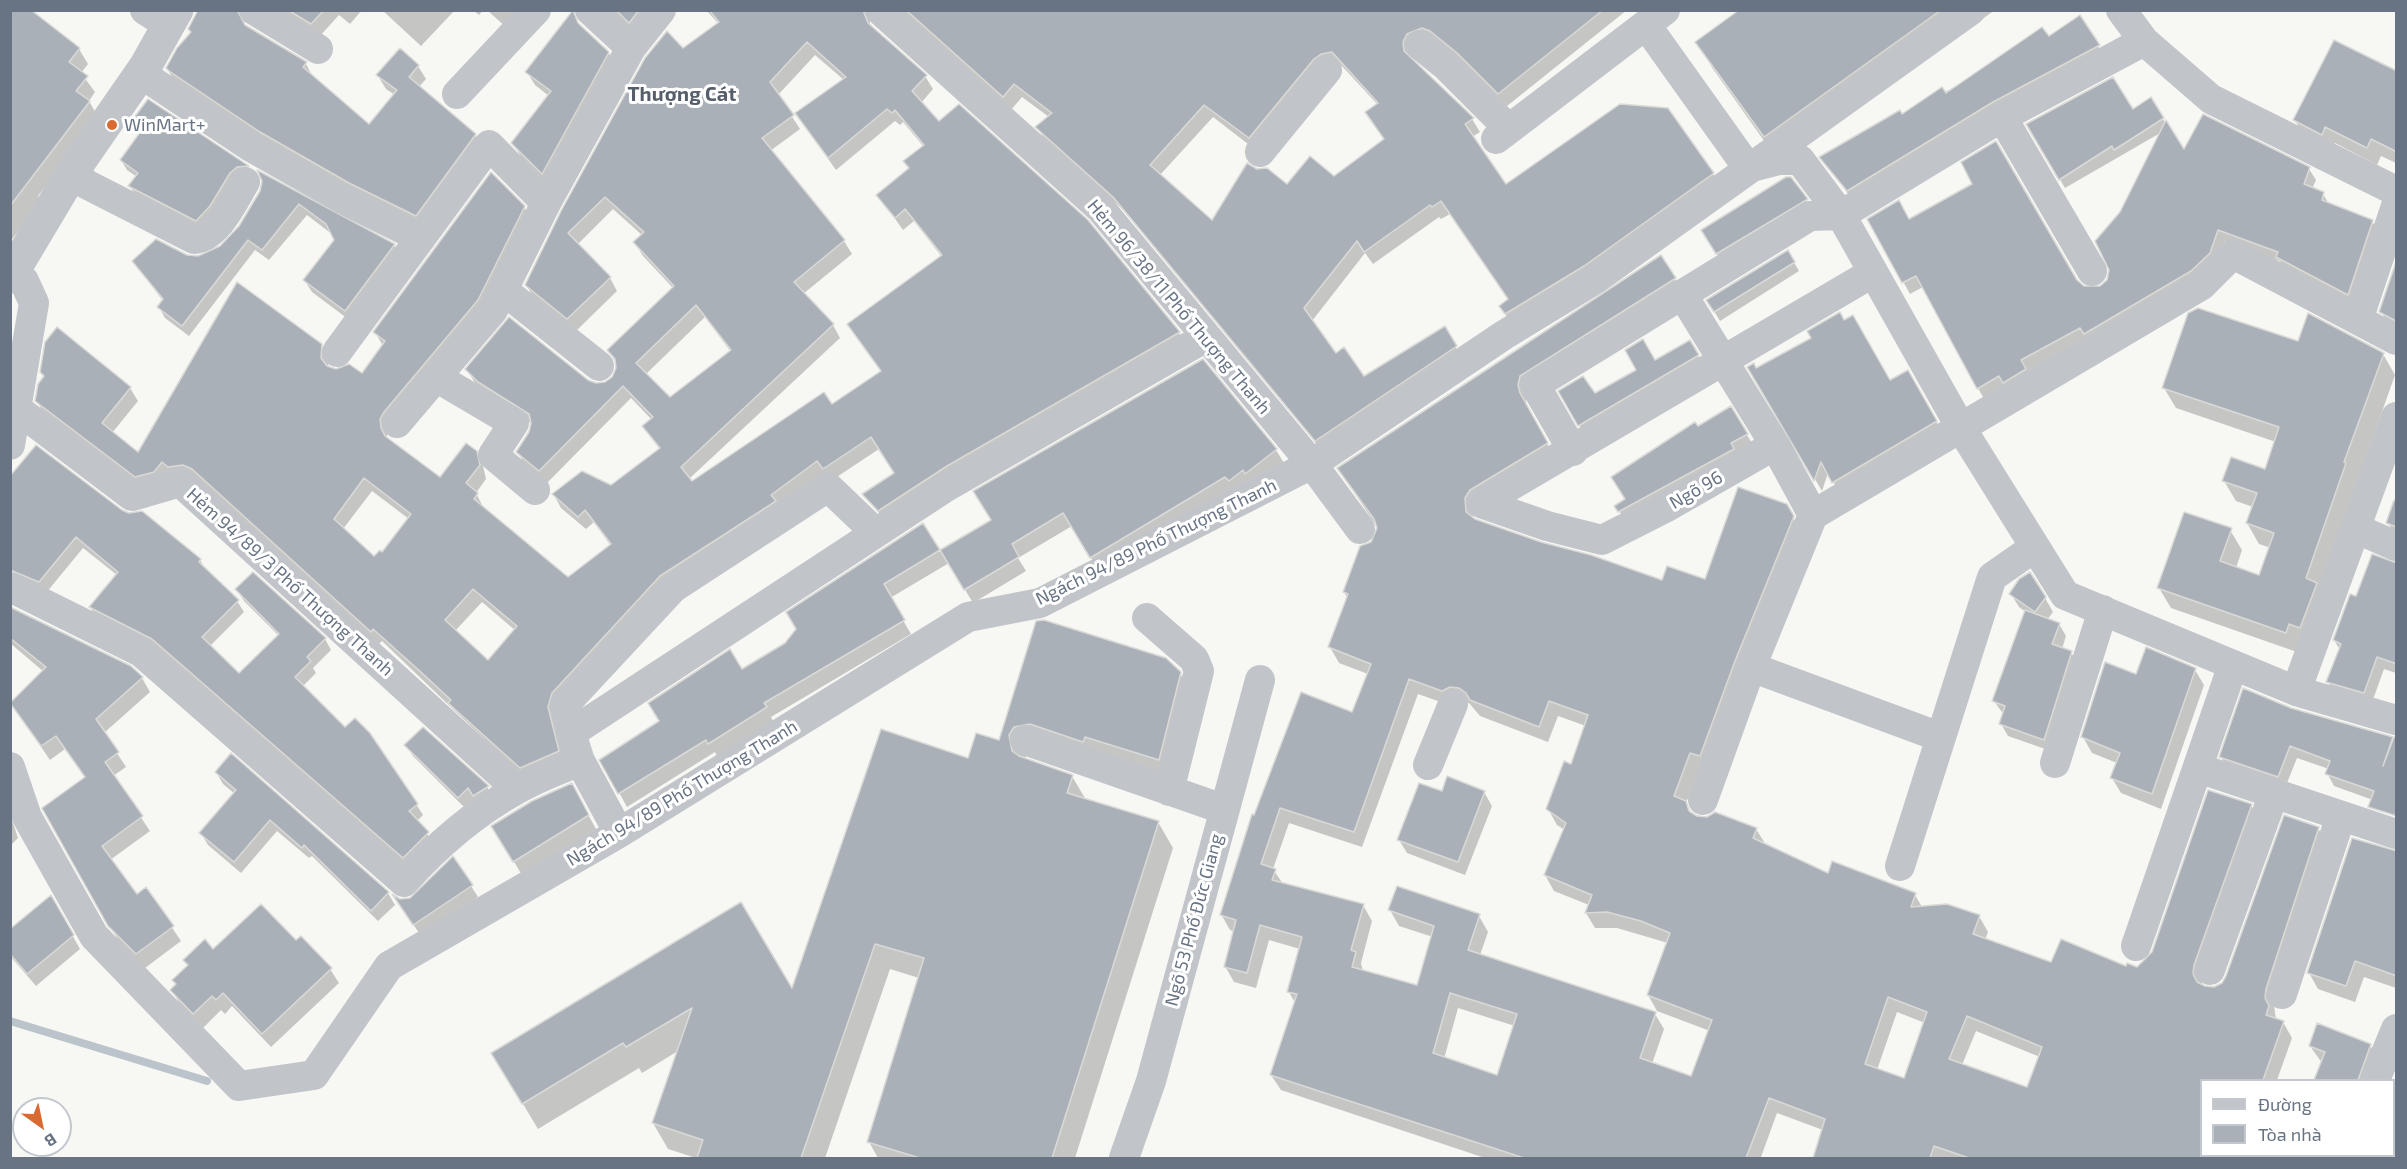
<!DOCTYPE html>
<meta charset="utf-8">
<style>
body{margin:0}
#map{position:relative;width:2407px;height:1169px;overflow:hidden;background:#f7f7f4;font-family:"Exo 2",sans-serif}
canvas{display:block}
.frame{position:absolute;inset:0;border:12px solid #687484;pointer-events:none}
.legend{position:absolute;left:2200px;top:1079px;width:195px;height:78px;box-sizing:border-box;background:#fff;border:2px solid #c3c7ce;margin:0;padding:8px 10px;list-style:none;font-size:18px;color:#687484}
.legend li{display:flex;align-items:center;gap:12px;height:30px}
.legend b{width:30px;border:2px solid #c3c7ce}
.north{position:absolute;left:12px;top:1097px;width:60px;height:60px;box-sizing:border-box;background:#fff;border:2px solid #c3c7ce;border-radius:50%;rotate:147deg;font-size:16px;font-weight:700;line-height:24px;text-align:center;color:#687484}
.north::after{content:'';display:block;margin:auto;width:21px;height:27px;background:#d96a32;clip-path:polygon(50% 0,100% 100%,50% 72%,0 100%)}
</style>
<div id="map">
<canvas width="2407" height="1169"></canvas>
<div class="frame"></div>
<ul class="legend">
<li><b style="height:8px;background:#c1c4c8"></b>Đường</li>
<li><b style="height:16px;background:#aab0b7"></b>Tòa nhà</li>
</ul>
<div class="north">B</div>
</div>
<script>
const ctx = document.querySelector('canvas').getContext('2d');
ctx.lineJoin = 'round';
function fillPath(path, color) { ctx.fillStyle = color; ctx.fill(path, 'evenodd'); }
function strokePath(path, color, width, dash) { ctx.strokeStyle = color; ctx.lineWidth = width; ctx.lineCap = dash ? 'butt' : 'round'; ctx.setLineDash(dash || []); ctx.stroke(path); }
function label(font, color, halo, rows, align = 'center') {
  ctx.font = font + ' "Exo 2",sans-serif'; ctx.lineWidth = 6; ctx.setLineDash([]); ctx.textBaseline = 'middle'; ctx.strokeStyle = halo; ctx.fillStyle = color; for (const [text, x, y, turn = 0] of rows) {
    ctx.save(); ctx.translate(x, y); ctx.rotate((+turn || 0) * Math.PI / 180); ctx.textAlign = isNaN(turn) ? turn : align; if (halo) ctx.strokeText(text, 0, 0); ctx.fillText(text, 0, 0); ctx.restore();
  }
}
fillPath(new Path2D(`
 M10,10L79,49L88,64L81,73L95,92L89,101L98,117L38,196L41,202L10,242Z
 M200,10H251L246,15L244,26L306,64L313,77L369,126L395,95L386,89L378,76L418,66L426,79L419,87L475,135L482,148L423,228L269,145L175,82L167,68L192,33Z
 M276,10H362L350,24L339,15L319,37Z
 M382,10H455L421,46Z
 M473,10H483L479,15Z
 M487,10H525L508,29Z
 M611,10H658L637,35Z
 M706,10H878L870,20V24L925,76L933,89L921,103L938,123L1086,221L1179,333L1186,346L887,523L864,494L895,473L879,449L668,589L559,706L565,765L528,781L382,641L379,644L200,482L144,490L44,414L37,401L45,378L41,372L58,329L130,388L138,401L112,433L139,455L321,345L329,359L328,368L362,375L383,346L375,332L524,207L532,221L486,314L387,433V439L441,479L475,452L483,466L486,479L476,493L484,509L568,579L611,546L594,522L586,529L561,508L554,495L611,486L660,450L644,426L652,420L631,398L547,483L525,465L518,452L532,424L488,395L475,383L467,369L605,384L614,377L616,363L609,351L674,289L643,256L635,243L643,236L613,209L577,245L610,278L617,291L576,331L534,298L526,285L683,50L719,24ZM815,55L844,80L805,126L836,170L895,121L900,125L903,122L924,147L905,162L910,169L878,195L903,230L914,221L942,257L849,324L882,373L832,406L692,483L689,479L840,338L833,325L803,294L852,254L844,241L770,151L800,129L778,95ZM705,317L731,352L670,399L646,374ZM372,491L409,519L382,554L374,558L343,529ZM482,602L516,631L488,662L455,631Z
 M901,10H1627L1507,106L1413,48L1410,57L1472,119L1480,132L1472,137L1506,186L1713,174L1720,187L1508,319L1501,306L1509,300L1450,214L1441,219L1439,217L1373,264L1365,253L1312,321L1336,355L1364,378L1444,328L1463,360L1324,453L1123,210L1045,140L1037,127L1049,117L1022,97L1011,110ZM1341,65L1378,105L1385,140L1334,178L1287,186L1213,222L1160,175L1213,117L1257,151L1329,67Z
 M1741,10H1995L1780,163L1713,69L1697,42Z
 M573,13L581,27L608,52L616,66L550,186L521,157L513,143L549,96L535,85L527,72Z
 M2079,18L2105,57L1854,202L1821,157L2048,38Z
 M2396,73V163L2381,156L2377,165L2335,143L2332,151L2305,138L2295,120Z
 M2150,99L2184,152L2309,169L2316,180L2312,189L2323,194L2329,204L2372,221L2379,233L2355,306L2284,269L2280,261L2225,241L2216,265L1984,399L1923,287L1910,294L1869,220L1909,221L2076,281L2083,288H2101L2108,281L2121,213L2162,132L2065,188L2028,124L2133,111Z
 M148,101L248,167L253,175L202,230L136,196L130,186L137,177L127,170L121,160L140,135L132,123Z
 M1791,179L1814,212L1724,265L1710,243Z
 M264,181L394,245L400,257L352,322L312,292L305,281L337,238L307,215L269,260L255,250L189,336L165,318L159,307L163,301L134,262L156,241L186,256L198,257L221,248L240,227L261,191Z
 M1788,252L1799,271L1720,321L1708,301Z
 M1661,257L1684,294L1529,392L1526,401L1528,411L1556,459L1474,511L1472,519L1663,582L1706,581L1786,505L1802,533L1686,803L1692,814L1756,829L1766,845L1829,875L1915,895L1922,907L1979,916L1988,932L1985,940L2052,964L2137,969L2154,952L2251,805L2260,821L2202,981L2203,987L2213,989L2222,985L2318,828L2327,844L2274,1005L2276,1020L2283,1022L2292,1038L2277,1080H2202V1156H2272L2270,1158H1814L1823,1130L1777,1113L1761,1157L1764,1158H1485L1281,1090L1271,1075L1295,1003L1289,992L1300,949L1269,940L1256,988L1234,982L1225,966L1235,932L1230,930L1221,914L1255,817L1353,714L1368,674L1339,663L1330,647L1348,599L1344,592L1378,529L1339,469ZM1418,694L1452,706L1460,702L1469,703L1480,716L1548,742L1558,716L1586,726L1572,766L1548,809L1557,825L1565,830L1545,875L1554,891L1589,905L1586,913L1595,928H1617L1668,943L1648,995L1657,1011L1710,1031L1692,1078L1652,1064L1664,1029L1655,1014L1480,955L1488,932L1479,916L1390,910L1399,926L1433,937L1418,987L1363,972L1361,963L1372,921L1363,905L1283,884L1273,869L1289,823L1362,847ZM1458,1008L1515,1026L1498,1077L1444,1059ZM1897,1012L1925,1023L1905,1080L1877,1070ZM1976,1031L2040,1057L2028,1089L1962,1065Z
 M2396,264V330L2390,328L2381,311Z
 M1690,342L1704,366L1585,435L1560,391L1594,395Z
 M2299,343L2383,354L2395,375L2297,652L2171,608L2159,588L2230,530L2242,550L2236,568L2260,577L2271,548L2259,544L2247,523L2253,507L2236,501L2224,481L2266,471L2276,442L2176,408L2164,388Z
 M1202,361L1276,450L1284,463L1099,571L1072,526L1018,558L1026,571L973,603L949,563L890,598L911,634L771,717L773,721L717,756L715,752L627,807L601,760L786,644L923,525L939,552L993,520Z
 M1749,367L1890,382L1908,372L1944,435L1841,495L1828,473L1822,491Z
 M1730,408L1752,443L1625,520L1616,506Z
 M121,511L200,560L206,570L237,601L244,612L210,646L239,675L279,636L244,601L237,590L325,639L331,650L313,668L316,673L303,686L416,804L423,815L417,821L435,844L410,868L97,618L90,607L117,575L83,548L46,593L18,581L12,570Z
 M2388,523L2396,524V536L2395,535Z
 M2396,564V673L2384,669L2371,705L2335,694L2328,682L2340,650L2334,640L2357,598Z
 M2011,594L2045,598L2053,612L2047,620L2059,624L2066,636L2062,649L2071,652L2078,665L2051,751L2008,736L2001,724L2004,715L1994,701L2026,612L2019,607Z
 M10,608L142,678L150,692L104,733L126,767L113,776L150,831L110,860L136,896L146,889L181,941L145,968L118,940L44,808L86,778L65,749L50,760L12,704L44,672L10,643Z
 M1037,623L1178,670L1194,697L1173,786L1029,752L1024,759L1072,776L1086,800L1158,822L1173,848L1075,1158H878L869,1142L919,978L890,969L825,1158H696L668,1149L653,1123L678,1051L642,1073L639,1068L538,1129L508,1079L740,904L793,991L969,760L1000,742Z
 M2195,670L2204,685L2161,809L2121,793L2112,778L2117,763L2092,753L2083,737L2137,676Z
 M2291,709L2396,738L2384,804L2334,786L2327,773L2329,769L2297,758L2285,788L2228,769L2221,757Z
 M423,729L487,787L493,798L465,808L413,756L406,745Z
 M231,755L388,893L395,905L378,921L312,856L309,858L277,831L241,873L208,845L201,833L235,794L223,784L216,772Z
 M572,785L596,829L522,875L493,827Z
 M1484,792L1492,806L1465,875L1407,853L1399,840Z
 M10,814L18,838L12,844L10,843Z
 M2396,852V988L2364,977L2355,1002L2318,989L2309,973Z
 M471,886L478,897L421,936L401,906L400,900Z
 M51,897L80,949L36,986L10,956V931Z
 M296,942L330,969L339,983L271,1047L232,1006L225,1014L221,1010L203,1028L180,1005L172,990L188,967L185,960Z
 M2370,1045L2379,1061L2371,1080H2316L2322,1063L2310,1046Z
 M2292,1156H2327L2326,1158H2300Z`), '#0003');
strokePath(new Path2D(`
 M10,1021L207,1081`), '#bbc4ca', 8);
const building = new Path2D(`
 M10,10H31L80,48L69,62L88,76L76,91L90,101L10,206Z
 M198,10H237L245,25L307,62L303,67L369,124L397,90L376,75L400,48L419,65L409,77L476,134L416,216L349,183L260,132L169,71L166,68L177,48L191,32L188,29Z
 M288,10H324L311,24Z
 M573,10L578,23L609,52L542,174L511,143L551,91L525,72Z
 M616,10H639L629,23Z
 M709,10H863L868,23L927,75L912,91L939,121L959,104L1088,220L1180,332L947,466L878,511L862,494L894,473L871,437L823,469L817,461L771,495L776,501L660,576L552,693L548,707L559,751L520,768L448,703L451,700L422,673L373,629L371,632L192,469L183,465L168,467L162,462L154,472L135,477L35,401L38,384L44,376L40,372L45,342L57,327L131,387L102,423L138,452L237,282L322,344L321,358L327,366L336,369L349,364L362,373L385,341L373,332L491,172L525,206L478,300L384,412L380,419L381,428L385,436L440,477L466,443L477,451L480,465L466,483L478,493L474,499L568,577L611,544L585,510L578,517L552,494L582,471L611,485L660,448L642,426L653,417L623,386L539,471L516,452L529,432L531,423L529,414L478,382L465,369L509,317L588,380L596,383L605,382L612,377L616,368L615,359L607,350L674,286L633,242L644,232L605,197L568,233L611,277L567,319L525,285L561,211L645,58L667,31L683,48L719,22ZM807,42L846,77L795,113L828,158L887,109L892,113L895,110L924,145L903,161L909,168L876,195L895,218L905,209L942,255L847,324L881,371L832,404L824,392L692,481L681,467L834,324L794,282L845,240L762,138L794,115L770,82ZM696,305L731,350L670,397L636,363ZM364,478L411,514L382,552L380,550L374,556L334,519ZM473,589L517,626L488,660L445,620Z
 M906,10H1603L1498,94L1457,53L1430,31L1422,28L1407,34L1403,42L1404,51L1474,118L1465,124L1506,184L1620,104L1668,108L1714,173L1584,266L1505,314L1499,306L1508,299L1441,201L1432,207L1430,205L1364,252L1357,241L1304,308L1336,353L1344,347L1364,376L1445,326L1457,346L1315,441L1113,197L1035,127L1052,113L1014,84L1003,97ZM1332,52L1378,103L1365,112L1384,139L1334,176L1310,156L1287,184L1267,168L1257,169L1247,163L1212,220L1150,165L1204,105L1249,138L1314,59L1321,54Z
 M1739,10H1941L1764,137L1695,42Z
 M2080,15L2100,45L1993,102L1847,191L1819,157L1900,110L1902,114L1942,87L1946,93L2042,27L2049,36Z
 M2334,40L2397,71V152L2371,139L2367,148L2325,127L2322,135L2293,120Z
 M2113,77L2133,109L2151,97L2164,118L2114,150L2112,146L2059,180L2026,124Z
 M148,99L249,166L237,167L230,173L210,206L196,221L128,186L138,173L120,160L141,131L130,123Z
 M2203,114L2310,167L2304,184L2324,192L2322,200L2373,220L2348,295L2276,257L2278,252L2218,230L2210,253L2191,271L2084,334L2080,328L2021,360L2026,369L2003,383L1999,376L1977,389L1916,276L1902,283L1867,219L1899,200L1909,219L1972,184L1961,162L1996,141L2077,280L2084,286H2100L2107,280L2109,270L2095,241L2120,212L2166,120L2184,149Z
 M257,170L395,244L345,311L303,280L334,240L326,224L299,204L262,250L248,240L182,326L157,307L163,299L132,261L156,239L187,255L198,256L220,246L239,226L260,191L262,181Z
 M1786,177H1791L1808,199L1716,254L1701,230Z
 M1788,250L1795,262L1714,312L1706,300Z
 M1661,255L1676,278L1520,376L1518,385L1520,393L1548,443L1470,490L1465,498L1466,512L1475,519L1541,542L1591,555L1662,580L1667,566L1705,579L1738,487L1787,504L1794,516L1735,661L1700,756L1690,753L1674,796L1686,801L1689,811L1697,816L1707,817L1715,812L1757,828L1753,838L1828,873L1832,861L1916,893L1911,907L1947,904L1980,915L1973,934L2051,962L2061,939L2126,966L2127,963L2137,967L2152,952L2208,790L2252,804L2194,965L2193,974L2197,982L2205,986L2214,987L2222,983L2226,976L2284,815L2319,827L2266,989L2265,998L2269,1006L2266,1015L2284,1021L2263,1080H2202V1158H1969L1934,1146L1930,1158H1813L1825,1119L1769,1098L1746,1158H1524L1270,1075L1297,994L1287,992L1302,937L1260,925L1247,973L1224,967L1236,920L1220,915L1252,814L1254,815L1301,692L1352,712L1371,664L1328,647L1348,594L1343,592L1360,546L1371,542L1377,528L1374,519L1337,468ZM1409,679L1442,691L1450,687L1459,688L1466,693L1470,700L1539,727L1549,701L1588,715L1571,764L1564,761L1546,809L1566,823L1544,875L1592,895L1585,913L1607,912L1641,921L1670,933L1647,995L1712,1020L1691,1076L1640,1058L1656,1012L1468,950L1480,914L1397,886L1388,910L1434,926L1417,985L1352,967L1356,952L1351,950L1364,904L1272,880L1276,869L1261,864L1280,808L1354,832ZM1450,993L1517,1014L1497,1075L1433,1053ZM1888,997L1927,1012L1904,1078L1865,1064ZM1967,1016L2042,1047L2027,1087L1949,1059Z
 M2397,259V320L2396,321L2379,312Z
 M2198,308L2298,341L2308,313L2384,353L2344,462L2346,463L2306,578L2317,583L2300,628L2289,624L2286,633L2157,588L2184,512L2232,528L2220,561L2259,575L2274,533L2246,523L2257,493L2222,481L2231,457L2265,469L2279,427L2162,388L2188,313Z
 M1840,312L1844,320L1853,315L1890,380L1908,370L1937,421L1832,483L1821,462L1814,481L1747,367L1754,363L1756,368L1811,338L1807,331Z
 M1643,339L1655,360L1690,340L1699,355L1578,426L1558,391L1583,376L1595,393L1636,370L1625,350Z
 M1203,359L1277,449L1245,474L1243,470L1229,481L1225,477L1090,558L1063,513L1012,544L1019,557L964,590L940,550L884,584L905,620L764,703L767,707L708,744L706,740L618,794L599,760L659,721L648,703L730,649L742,669L785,643L796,629L786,612L923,523L940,550L991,520L973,491Z
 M1731,406L1748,434L1731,443L1734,449L1618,512L1614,506L1625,499L1611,477L1695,422L1698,426Z
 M36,445L122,510L129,513L142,511L201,559L199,562L239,600L202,637L239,673L279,634L235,589L253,572L326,638L307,657L311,661L295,677L345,727L355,718L370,733L418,804L409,811L429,832L403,858L152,639L89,607L118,572L76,537L39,582L10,570V476Z
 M2394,500L2397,501V527L2386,523Z
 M2372,554L2397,563V664L2377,657L2364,693L2326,682L2341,644L2333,640L2350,594L2356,596Z
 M2030,572L2046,597L2035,612L2009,594L2019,579Z
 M10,607L131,666L143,677L96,719L119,752L105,762L143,816L102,846L137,894L146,887L174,926L136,954L108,926L43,810L42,808L85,777L56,736L41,746L10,703L46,667L10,638Z
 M2025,610L2060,623L2052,644L2072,651L2044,740L1999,724L2005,706L1992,701Z
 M1044,620L1166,658L1181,672L1159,760L1085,737L1083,742L1030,724L1014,727L1009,735L1012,751L1019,756L1073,775L1067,793L1159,821L1052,1158H920L867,1142L924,958L875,944L801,1158H697L703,1140L652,1123L692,1008L626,1047L623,1043L522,1104L491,1053L741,902L792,988L881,729L968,758L976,733L999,740L1036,621Z
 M2146,647L2196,668L2152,794L2110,778L2120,753L2081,737L2105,662L2136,674Z
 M2243,688L2291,708L2393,737L2383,766L2394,737L2397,738V816L2368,807L2374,791L2325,774L2330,761L2290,746L2278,777L2219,757Z
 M423,727L489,786L473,796L468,788L458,798L404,745Z
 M231,753L389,892L371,911L304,845L302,848L270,820L234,862L199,833L236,790L215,772Z
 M1447,776L1485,791L1458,862L1397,840L1419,783L1442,791Z
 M572,783L589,815L513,862L491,826L532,801Z
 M2352,838L2397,851V976L2355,961L2346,986L2307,973Z
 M453,856L473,885L413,925L392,894L400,899L410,898Z
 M51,895L74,935L27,974L10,954V929Z
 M261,904L296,940L301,936L332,968L262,1034L223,993L216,1000L212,996L193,1014L170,990L176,984L172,980L188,965L183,960L205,939L213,949Z
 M2317,1023L2371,1044L2358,1080H2314L2325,1052L2309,1046Z`);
fillPath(building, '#aab0b7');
strokePath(building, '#d9d9d7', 1.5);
strokePath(new Path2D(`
 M145,10L169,25
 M254,10L318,49
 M590,10L631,48
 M880,10L1100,208L1312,464L1360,529
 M2121,10L2144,41L2211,99L2396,191
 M1646,25L1748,168L1779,160H1800L1841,215L1961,428L2065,595L2296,691L2396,720
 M1420,45L1445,65L1509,129
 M145,67L149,79L251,147L341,198L421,238
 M457,94L536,10
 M2002,117L2092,271
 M1496,139L1665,10
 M1260,152L1327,70
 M75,168L84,183L194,239C218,237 234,200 245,182
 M503,290L599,366
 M1682,294L1775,445L1813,515L2202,285L2233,254L2396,340
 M2358,320L2396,206
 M337,352L489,145L546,203
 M436,377L514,423L493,455L535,490
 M17,409L132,496L180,482L517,789
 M397,423L493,310L546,203L631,48L661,10
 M10,445L34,303L24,281L14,272
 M1573,451L1535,385L1810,216L1841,215L2002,117L2144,41
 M1481,503L1872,273
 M1481,503L1547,526L1602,540L1665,508L1775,445
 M2357,529L2396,546
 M10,587L141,652L404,882C437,845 473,814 516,790C536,778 559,770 580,761
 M1147,618L1194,659L1199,671L1169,791
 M1751,667L1940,737
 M2296,691L2396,417
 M571,733L565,704L673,588L828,487L875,532
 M1025,740L1223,809
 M2055,763L2103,610
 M1428,765L1453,704
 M10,767L27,817L94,936L239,1086L314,1075L389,966L619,833L968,617L1040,603L1312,464L1504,335L1594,280L1971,10
 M2198,768L2396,834
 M1703,800L1751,667L1813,515
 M619,833L580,761L571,733L946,487L1206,337
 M1900,866L1992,577L2035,547
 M2136,946L2233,665
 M2210,970L2274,793
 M2282,994L2341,816
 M2375,1080L2396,1029
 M2394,1155L2396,1158
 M1124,1158L1151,1081L1260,680
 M2346,1158L2347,1156`), '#c1c4c8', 30);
strokePath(new Path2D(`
 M10,277L75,168L145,67L177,10`), '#c1c4c8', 33);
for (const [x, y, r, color] of [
 [112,125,6,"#d96a32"]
]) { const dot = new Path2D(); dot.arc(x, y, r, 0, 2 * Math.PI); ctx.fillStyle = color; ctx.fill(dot); strokePath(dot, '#fff', 2); }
label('18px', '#687484', '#fff', [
 ["WinMart+",124,125]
], 'left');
label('18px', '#687484', '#fff', [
 ["Hẻm 96/38/11 Phố Thượng Thanh",1179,307,50],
 ["Ngõ 96",1696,490,-30],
 ["Ngách 94/89 Phố Thượng Thanh",1156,542,-26],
 ["Hẻm 94/89/3 Phố Thượng Thanh",290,582,42],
 ["Ngách 94/89 Phố Thượng Thanh",682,793,-31],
 ["Ngõ 53 Phố Đức Giang",1194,920,-75]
]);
label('bold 20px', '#555e69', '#fff', [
 ["Thượng Cát",682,94]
]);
</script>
